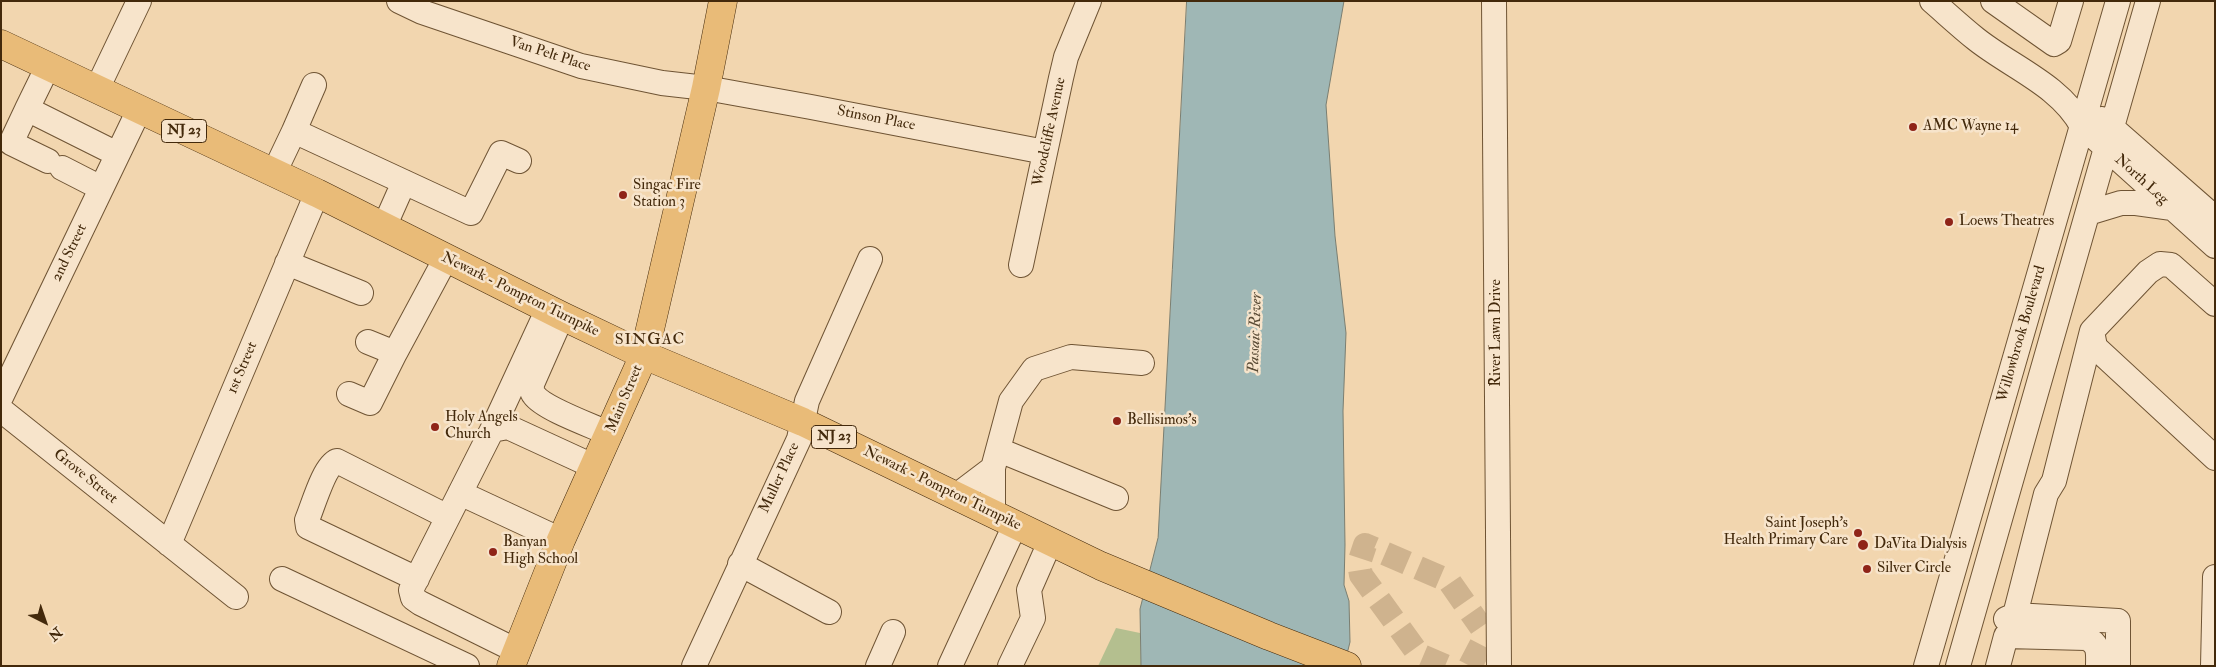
<!DOCTYPE html>
<style>
body{margin:0}
#map{position:relative;width:2216px;height:667px;overflow:hidden;background:#f2d6af;font-family:"IM FELL Double Pica",serif}
canvas{display:block}
.frame{position:absolute;inset:0;border:2px solid #43290b;pointer-events:none}
.north{position:absolute;left:20px;top:597px;width:50px;height:50px;-webkit-text-stroke:4px #f7e4cb;paint-order:stroke;rotate:139deg;font-size:14px;font-weight:700;line-height:20px;text-align:center;color:#43290b}
.north::after{content:'';display:block;margin:auto;width:18px;height:22px;background:#43290b;clip-path:polygon(50% 0,100% 100%,50% 72%,0 100%)}
</style>
<div id="map">
<canvas width="2216" height="667"></canvas>
<div class="frame"></div>
<div class="north">N</div>
</div>
<script>
const ctx = document.querySelector('canvas').getContext('2d');
ctx.lineJoin = 'round';
function fillPath(path, color) { ctx.fillStyle = color; ctx.fill(path, 'evenodd'); }
function strokePath(path, color, width, dash) { ctx.strokeStyle = color; ctx.lineWidth = width; ctx.lineCap = dash ? 'butt' : 'round'; ctx.setLineDash(dash || []); ctx.stroke(path); }
function label(font, color, halo, rows, align = 'center') {
  ctx.font = font + ' "IM FELL Double Pica",serif'; ctx.lineWidth = 5; ctx.setLineDash([]); ctx.textBaseline = 'middle'; ctx.strokeStyle = halo; ctx.fillStyle = color; for (const [text, x, y, turn = 0] of rows) {
    ctx.save(); ctx.translate(x, y); ctx.rotate((+turn || 0) * Math.PI / 180); ctx.textAlign = isNaN(turn) ? turn : align; if (halo) ctx.strokeText(text, 0, 0); ctx.fillText(text, 0, 0); ctx.restore();
  }
}
fillPath(new Path2D(`
 M1116,628L1140,633L1141,666H1098Z`), '#b4bf8f');
const water = new Path2D(`
 M1187,1H1344L1326,105L1335,236L1346,333L1343,411L1345,545L1344,585L1349,601L1350,642L1344,666H1141L1140,609L1158,538Z`);
fillPath(water, '#9fb7b5');
strokePath(water, '#7a7e71', 1);
strokePath(new Path2D(`
 M1445,666L1419,655L1361,575L1359,563L1365,545L1449,581L1481,627
 M1470,666L1482,643`), '#cfb38e', 24, [24, 12]);
const minor = new Path2D(`
 M399,1L422,12L581,66L662,83L706,88L811,107L1045,152
 M1494,1L1499,666
 M1932,1C1947,14 1961,27 1976,39C2011,67 2060,85 2082,126L2215,246
 M1993,1L2054,44L2059,41L2071,1
 M48,66L27,109L117,154
 M314,85L294,131L471,213L501,153L519,161
 M97,89L139,1
 M27,109L11,143L48,161
 M2102,119L2215,218
 M62,168L101,188
 M274,173L294,131
 M2088,213L2121,203H2136L2172,208
 M384,227L404,182
 M287,263L361,293
 M1021,265L1061,78L1066,57L1089,1
 M562,316L532,384C532,389 531,392 534,395C544,409 593,426 610,434
 M2092,331L2095,347L2215,458
 M368,342L395,353L446,258
 M349,394L370,403L395,353
 M1,397L139,110
 M1,410L236,597
 M492,430L547,311
 M999,450L1116,498
 M993,468L1011,401L1034,369L1071,357L1142,363
 M460,493L561,540
 M956,496L993,468V514
 M169,544L317,193
 M740,564L829,612
 M282,579L467,666
 M417,579L308,527L307,520C313,506 324,466 337,461L448,517
 M2015,615L2046,494L2054,481L2092,331L2148,272L2160,264L2171,265L2215,304
 M2006,619L2015,615L2118,621V666
 M517,651L420,603L413,598L411,590L492,430L508,427L595,467
 M694,666L799,439L807,401L870,259
 M878,666L893,632
 M950,666L1015,525
 M1010,666L1033,618L1029,590L1050,542
 M1926,666L2118,1
 M1958,666L2148,1
 M1998,666L2006,636L2086,638C2100,644 2098,653 2098,666
 M2213,666L2215,577`);
const major = new Path2D(`
 M1,44L317,193L562,316L644,355L803,422L1101,566L1269,636L1347,666
 M511,666L561,540L644,355L706,88L723,1`);
strokePath(minor, '#6f5434', 26);
strokePath(major, '#43290b', 29);
strokePath(minor, '#f7e4cb', 24);
strokePath(major, '#e9bb78', 28);
for (const [x, y, r, color] of [
 [1913,127,5,"#8f2418"],
 [623,195,5,"#8f2418"],
 [1949,222,5,"#8f2418"],
 [1117,421,5,"#8f2418"],
 [435,427,5,"#8f2418"],
 [1858,533,5,"#8f2418"],
 [1863,545,6,"#8f2418"],
 [493,552,5,"#8f2418"],
 [1867,569,5,"#8f2418"]
]) { const dot = new Path2D(); dot.arc(x, y, r, 0, 2 * Math.PI); ctx.fillStyle = color; ctx.fill(dot); strokePath(dot, '#f7e4cb', 2); }
for (const [x, y, w] of [
 [184,131,45],
 [834,437,45]
]) { const box = new Path2D(); box.roundRect(x - w / 2, y - 11.5, w, 23, 4); ctx.fillStyle = '#f7e4cb'; ctx.fill(box); strokePath(box, '#43290b', 1); }
label('bold 14px', '#43290b', null, [
 ["NJ 23",184,131],
 ["NJ 23",834,437]
]);
label('15px', '#43290b', '#f7e4cb', [
 ["Van Pelt Place",550,55,18],
 ["Stinson Place",876,119,11],
 ["Woodcliffe Avenue",1050,132,-78],
 ["North Leg",2141,180,42],
 ["2nd Street",70,253,-64],
 ["Newark - Pompton Turnpike",520,295,26],
 ["River Lawn Drive",1497,333,-90],
 ["Willowbrook Boulevard",2022,334,-74],
 ["1st Street",243,368,-67],
 ["Main Street",625,399,-67],
 ["Grove Street",85,477,39],
 ["Muller Place",780,478,-65],
 ["Newark - Pompton Turnpike",942,489,26]
]);
label('15px', '#43290b', '#f7e4cb', [
 ["AMC Wayne 14",1923,127],
 ["Singac Fire",633,186],
 ["Station 3",633,203],
 ["Loews Theatres",1959,222],
 ["Holy Angels",445,418],
 ["Church",445,435],
 ["Bellisimos's",1127,421],
 ["Saint Joseph's",1848,524,"right"],
 ["Health Primary Care",1848,541,"right"],
 ["Banyan",503,543],
 ["High School",503,560],
 ["DaVita Dialysis",1874,545],
 ["Silver Circle",1877,569]
], 'left');
label('italic 16px', '#5a4c36', '#f7e4cb', [
 ["Passaic River",1256,333,-88]
]);
ctx.letterSpacing = '1px';
label('16px', '#43290b', '#f7e4cb', [
 ["SINGAC",650,341]
]);
ctx.letterSpacing = '0px';
</script>
